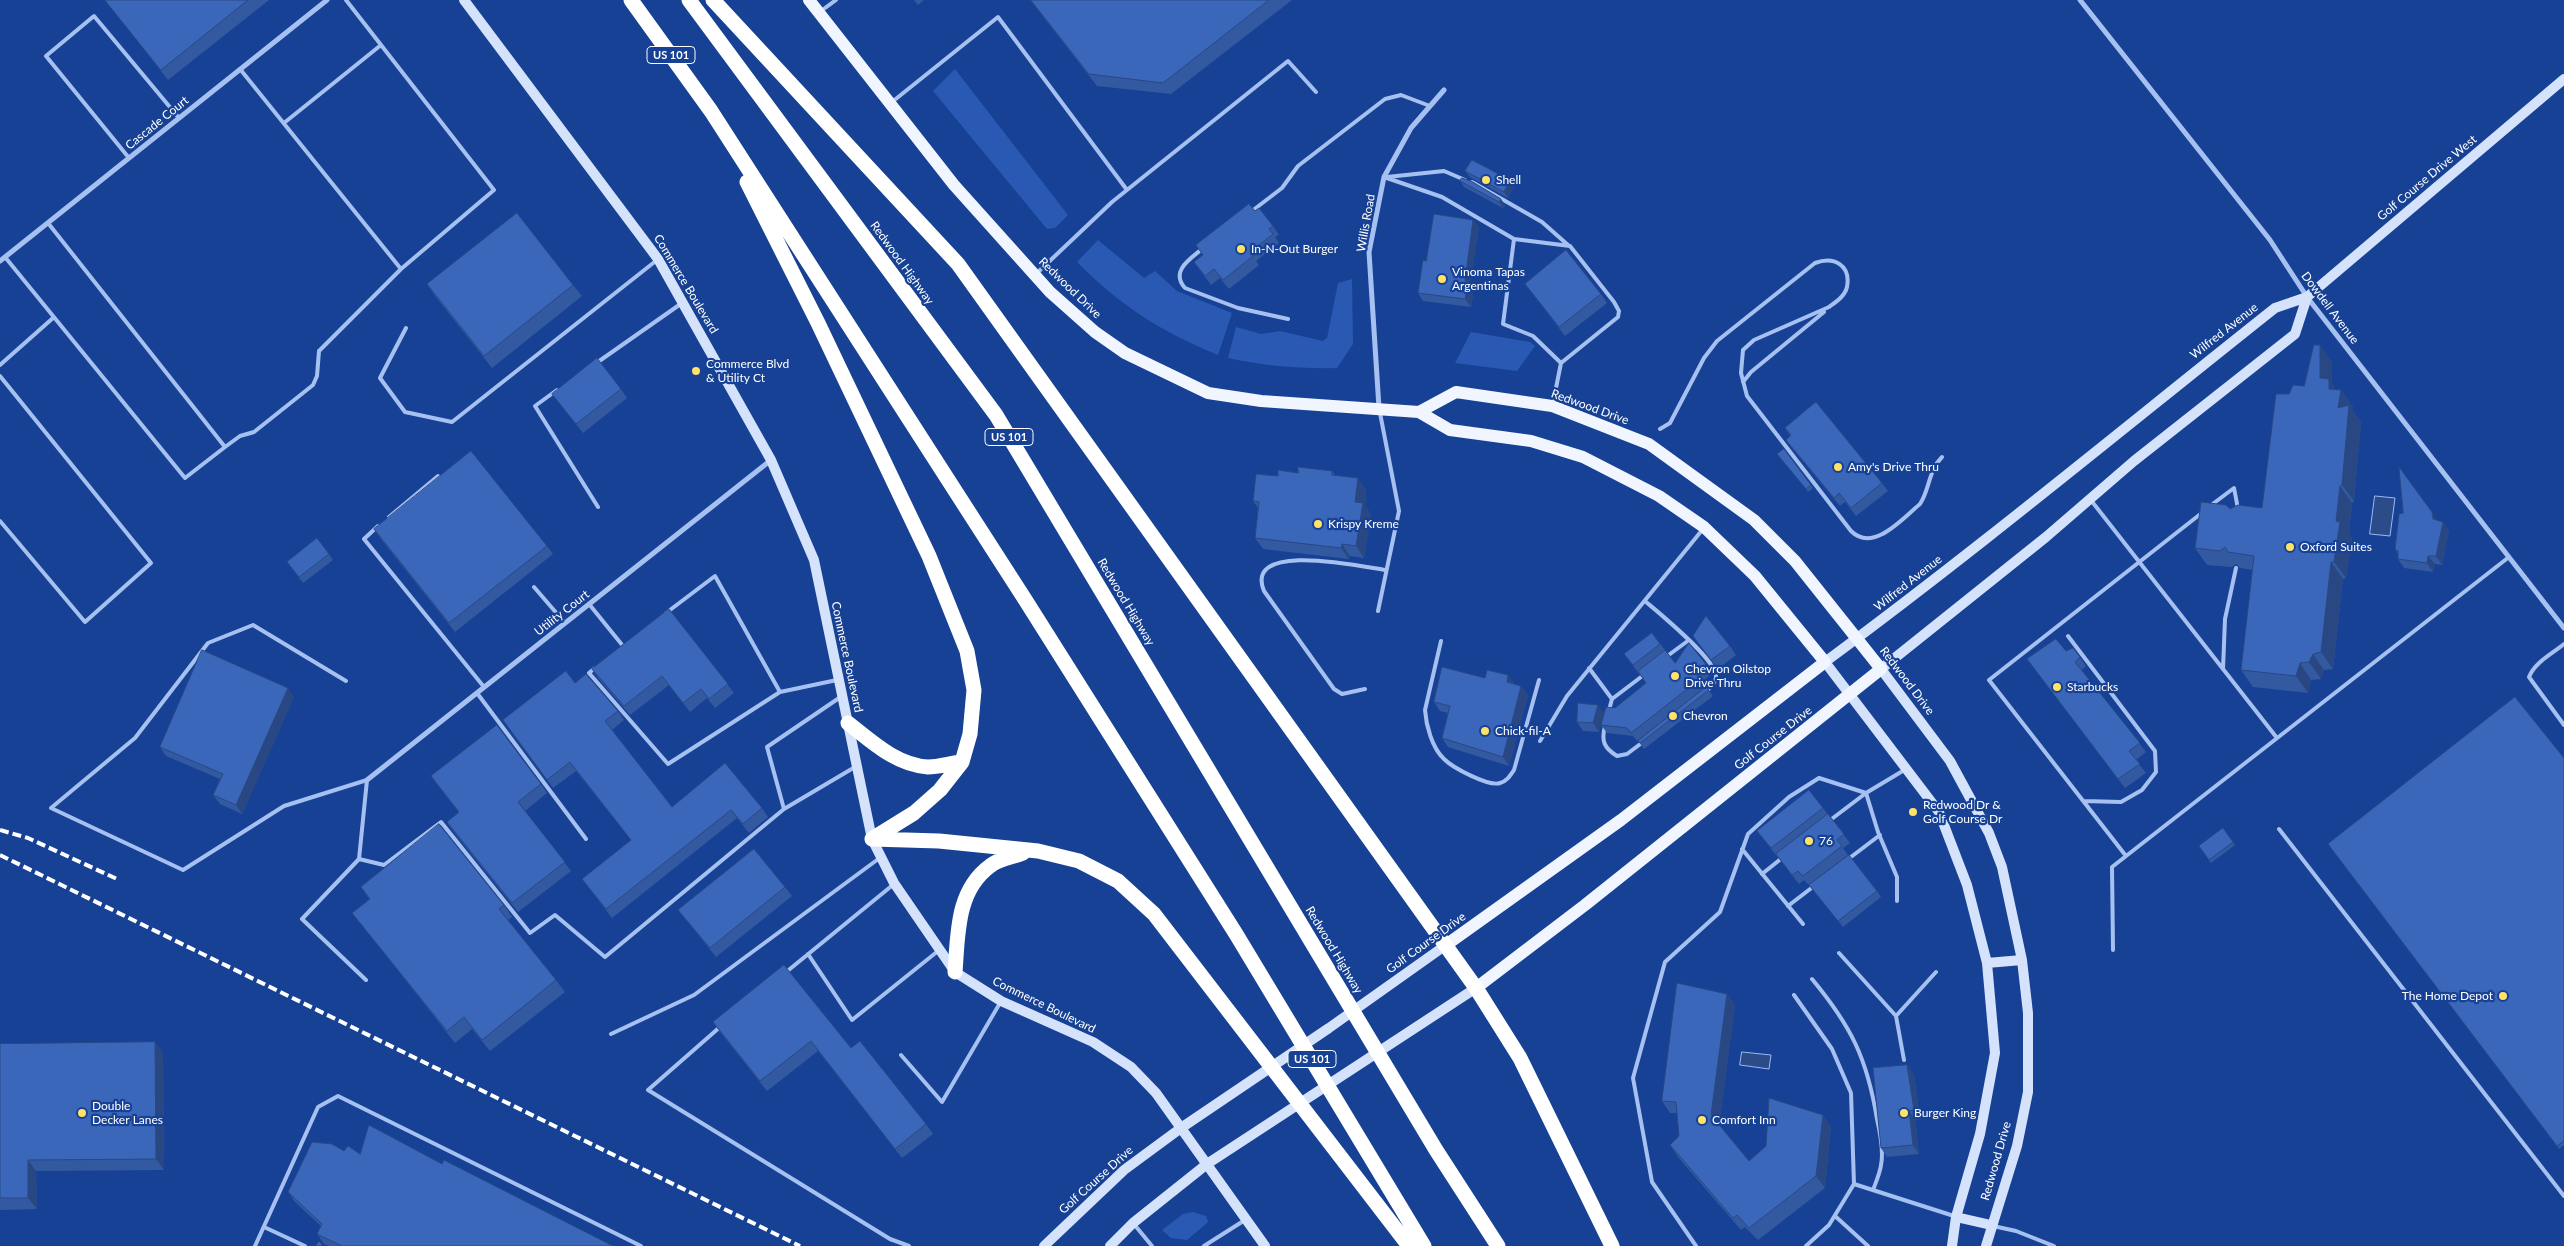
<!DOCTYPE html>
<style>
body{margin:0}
canvas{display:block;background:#164194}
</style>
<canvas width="2564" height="1246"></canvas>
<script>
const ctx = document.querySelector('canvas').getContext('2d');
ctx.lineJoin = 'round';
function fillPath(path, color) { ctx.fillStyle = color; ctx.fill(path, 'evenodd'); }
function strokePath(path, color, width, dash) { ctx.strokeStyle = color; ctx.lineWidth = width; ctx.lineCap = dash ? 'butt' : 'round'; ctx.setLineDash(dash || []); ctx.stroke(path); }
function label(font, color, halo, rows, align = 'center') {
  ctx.font = font + ' Lato,sans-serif'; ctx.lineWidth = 4.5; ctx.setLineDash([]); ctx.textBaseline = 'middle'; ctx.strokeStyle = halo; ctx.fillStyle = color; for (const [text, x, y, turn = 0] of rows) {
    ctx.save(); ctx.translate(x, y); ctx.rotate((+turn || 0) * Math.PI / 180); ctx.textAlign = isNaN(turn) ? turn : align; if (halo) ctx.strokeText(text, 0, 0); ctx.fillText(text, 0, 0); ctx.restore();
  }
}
fillPath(new Path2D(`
 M955,69L1068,215L1055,228L1047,229L933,91Z
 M1098,240L1144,278L1155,271L1177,291L1232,313L1218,355C1160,331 1122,307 1077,262Z
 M1352,279L1353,344L1337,368C1299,369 1265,366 1228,358L1236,327L1261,334L1280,331L1323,341L1327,338L1338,283Z
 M1471,332L1530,342L1535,346L1517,371L1455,363Z
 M1193,1212L1206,1216L1208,1222L1187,1240L1171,1238L1162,1230L1183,1214Z`), '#2959b3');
const water = new Path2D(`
 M2375,496L2395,498L2390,536L2370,534Z
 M1742,1052L1771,1055L1769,1069L1740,1065Z`);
fillPath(water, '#2c4b89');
strokePath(water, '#99baf4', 1);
strokePath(new Path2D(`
 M821,11L836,0
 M240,69L401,269L494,190L346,0
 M892,102L998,17L1127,190
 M284,123L381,45
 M129,158L46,56L94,16L179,118
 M1384,177L1442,197L1514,239L1503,324L1533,336L1561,363L1553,403
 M1387,177L1444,171L1465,180
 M1472,182L1542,222L1568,245
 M1252,211L1282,188L1298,166L1385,99L1401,95L1430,106
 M1514,239L1570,246L1614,302L1619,311L1618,317L1561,363
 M1202,249C1190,259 1170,271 1185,288L1238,308L1288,319
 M5,257L185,478L225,447L48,223
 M1037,273L1112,202L1288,61L1316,92
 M406,328L380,378L405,412L452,422L657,260
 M595,364L682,303
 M0,365L53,318
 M0,376L151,563L85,622L0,521
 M1743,382L1751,372L1824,312
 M557,390L535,406L598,507
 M1660,429L1670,423L1704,358L1717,341L1815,263C1834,256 1851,265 1847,287C1845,296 1836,302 1829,307L1754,340L1743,350L1741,373L1747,396L1851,531C1873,553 1902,519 1920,504C1930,489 1928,471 1942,457
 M225,447L240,436L254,432L313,385L317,376L319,351L401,269
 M2090,499L2277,738
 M2210,506L2234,488L2238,509
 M389,517L438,476
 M378,526L364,539L484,687
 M534,587L565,623
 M1645,601C1659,613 1717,660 1716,677C1716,683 1710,688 1705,692
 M589,604L623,646
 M1378,611L1399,511L1380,413
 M666,613L715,576L780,692L837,680
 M2068,636L2155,751L2156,772L2142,790L2121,802L2084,801
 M1441,641L1425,710C1426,725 1432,748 1444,759C1453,768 1489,787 1500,783C1507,781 1510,776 1514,770L1539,680
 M2564,644C2552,654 2535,662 2529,677L2564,725
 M1666,657L1689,640
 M595,668L589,673L668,764L780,692
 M1589,668L1612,699
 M2223,669L2225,619L2236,568
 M346,681L253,625L208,643L135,738L51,808L183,870L284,806L367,780L359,859L384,865L441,822L530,933L555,915L605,957L784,809L855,767
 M1365,689L1342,694L1334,689L1264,591C1243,540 1364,567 1385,570
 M477,693L586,839
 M1609,710L1612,699L1645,674
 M1605,726C1601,741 1604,748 1617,756L1627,754L1643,742
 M1540,741L1567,696L1703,529
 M784,809L767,747L842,696
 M1829,821L1866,793L1878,832L1897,877V901
 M2279,829L2564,1196
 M1742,849L1803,924
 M2126,856L1989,680L2203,512
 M359,859L302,919L366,980
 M1847,860L1880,835
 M1762,874L1782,858
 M1788,906L1814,886
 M2113,950L2112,867L2509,557
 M1839,953L1896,1016L1904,1060
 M808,954L852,1020L938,951
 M785,973L894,884
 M1812,979C1851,1026 1867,1058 1877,1119C1880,1132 1884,1151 1881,1165C1880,1173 1876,1182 1873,1190
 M1794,995L1832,1049L1851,1093L1854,1184L1954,1216
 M1896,1016L1936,972
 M720,1027L648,1090L890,1239L909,1246
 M611,1034L694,995L881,857
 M901,1055L942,1102L1000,1003
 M1835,1216L1868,1246
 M1133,1223L1152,1246
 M1993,1226L2016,1231L2054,1246
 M264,1227L305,1246
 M255,1246L318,1107L338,1096L641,1246
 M1204,1246L1245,1220
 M1696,1246L1652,1182L1633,1078L1665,962L1720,912L1748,834L1789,797L1819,778L1866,793L1906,769
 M1806,1246L1829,1225L1854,1184`), '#a6c1f1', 4);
strokePath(new Path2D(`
 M2080,0L2270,240L2307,297L2564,628
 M0,261L327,0
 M1379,408L1369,252L1384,177L1411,128L1444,90
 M367,780L771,460`), '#a6c1f1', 5);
strokePath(new Path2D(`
 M464,0L658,259L771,460L814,560L872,839L894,883L955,972L1001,1001L1093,1042L1131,1067L1156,1093L1265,1246
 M1987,963L2022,960
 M1956,1217L1991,1225
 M1044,1246L1124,1170L1181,1128L1329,1028L1446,945
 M1110,1246L1133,1223L1207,1164L1476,988
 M1952,1246L1956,1217L1980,1134L1995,1053L1987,963L1967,885L1939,812L1825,662C1978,549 2125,427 2275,308L2307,297L2564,79
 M1986,1246L2017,1146L2028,1092V1013L2022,960L2002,867L1989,833L1950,761L1881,669L2046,537L2134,461L2295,334L2307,297`), '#d5e2fc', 10);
strokePath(new Path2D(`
 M809,0L954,185L1050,292L1095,332L1125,353L1208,393L1261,401L1419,412L1450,430L1531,441L1583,457L1659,496L1704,527L1755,576L1825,662L1621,820L1446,945
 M1419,412L1456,392L1552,406L1649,444L1754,520L1795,561L1881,669L1585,905L1476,988`), '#f0f5ff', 12);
strokePath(new Path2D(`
 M631,0L711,111L1026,601L1236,934L1424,1246
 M689,0L996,415L1436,1150L1498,1246
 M713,0L958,264L1476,988L1520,1058L1612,1246
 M747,182L818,323L929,556L967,651L974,690L970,734L962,762L940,790L914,813L872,839
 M848,723C871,741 896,765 928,767C939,767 951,763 962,762
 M872,839L939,841L1038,851L1079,861L1118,881L1154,914L1409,1246
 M955,972C958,935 956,891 990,866C998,859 1013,857 1023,853`), '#fff', 15);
strokePath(new Path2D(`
 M0,830L28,838L117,879
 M0,855L800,1246`), '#fff', 4, [9, 4]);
fillPath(new Path2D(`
 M105,0H269L168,80Z
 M914,0H924L918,5Z
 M1030,0H1292L1171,94L1097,86Z
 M1465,171L1510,180L1514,186L1508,198L1470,177Z
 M1460,181L1505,205L1503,208L1464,187Z
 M1255,211L1273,226L1279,235L1275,237L1279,243L1256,261L1259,265L1229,289L1220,278L1211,285L1194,262L1203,255L1196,245Z
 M1479,227L1470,283L1474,288L1471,307L1423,301L1418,293L1426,261Z
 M427,284L573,285L582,296L492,368L435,296Z
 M1525,284L1601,294L1607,303L1565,336Z
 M2332,362V384L2336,390H2341L2353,407L2352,410L2361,422L2354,501L2352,503L2349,534L2352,538L2346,578L2343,579L2333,669L2324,670L2321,679L2311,680L2308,693L2253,687L2241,670L2253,570L2240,568L2236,564L2232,567L2207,565L2195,548L2230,509L2262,508L2289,394L2304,386Z
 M621,389L627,398L583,433L552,394Z
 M1785,428L1882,483L1888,491L1856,516L1845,502L1840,506L1792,448L1786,440L1790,436Z
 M1784,449L1813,488L1808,492L1780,457Z
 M1332,471L1335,475L1366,490L1365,505L1371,515L1364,558L1350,556L1349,559L1263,549L1255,538L1258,508L1253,501L1278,476L1298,473Z
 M2438,520L2449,530L2442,565L2435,564L2433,572L2404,568L2398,559V554L2395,549Z
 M374,529L547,546L553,554L455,632L380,538Z
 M329,554L333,560L303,583L287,562Z
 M669,609L734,693L715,708L707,698L690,712L669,685L630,715L598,678L592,669Z
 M1652,633L1675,663H1705L1710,671L1711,674L1702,682L1706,687L1637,741L1633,736L1607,733L1601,725L1599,732L1583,731L1577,722L1604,714L1615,708L1646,683L1624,654Z
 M1693,636L1730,646L1736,655L1718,669Z
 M2073,648L2086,666L2082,670L2146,752L2136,760L2146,773L2125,788L2027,659L2066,651Z
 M1485,678L1515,684L1528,695L1509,766L1448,747L1442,738L1448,713L1440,711L1434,702Z
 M575,683L618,711L624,720L612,730L672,807L762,808L768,817L749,833L737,818L612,918L582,879L631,840L576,771L553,788L509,729Z
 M1706,687L1713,696L1644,749L1638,741Z
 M294,697L242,814L220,804L213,795L220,779L166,756L160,747Z
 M2564,758V1145L2559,1149L2328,844Z
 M431,776L541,784L547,793L525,811L571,871L518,912L453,831L447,822L459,813Z
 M1823,808L1850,843L1843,848L1848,855L1809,885L1804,880L1799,884L1757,831Z
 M2223,828L2235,845L2211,863L2199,846Z
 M1809,885L1877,891L1881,897L1843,927Z
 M361,887L504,905L512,917L508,920L556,980L565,992L490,1051L472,1029L455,1043L361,924L352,913L369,899Z
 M785,887L792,896L716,957L678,910Z
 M1727,994L1735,1005L1719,1125L1749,1161L1831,1126L1825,1188L1758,1240L1745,1227L1741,1230L1678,1157L1670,1145L1679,1136L1677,1113H1670L1662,1101Z
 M713,1022L851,1048L926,1124L933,1134L902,1158L818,1051L767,1091L720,1032Z
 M155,1042L163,1054L164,1170L36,1171L37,1209L0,1210V1044Z
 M1914,1074L1920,1119L1915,1120L1919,1154L1887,1157L1881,1148Z
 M344,1151L360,1154L442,1164L613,1246H329L324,1244L317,1234L321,1226L295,1202L288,1192Z`), '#3359a1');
fillPath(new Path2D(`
 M1510,180L1514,186L1508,198L1504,192Z
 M1501,199L1505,205L1503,208L1499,202Z
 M1473,220L1479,227L1470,283L1474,288L1471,307L1465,299V281Z
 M2320,345L2332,362V384L2340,396L2341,390L2353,407L2352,410L2361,422L2354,501L2342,485L2338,408L2320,378Z
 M1358,478L1366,490L1365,505L1371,515L1364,558L1356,546L1355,502Z
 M2340,486L2352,503L2349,534L2352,538L2346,578L2334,562L2336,521Z
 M2432,512L2438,521L2433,519Z
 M2443,522L2449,530L2442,565L2436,556Z
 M1342,544L1350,556L1349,559L1341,548Z
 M2428,556L2435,564L2433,572L2427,563Z
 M2331,562L2343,579L2333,669L2321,652Z
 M2313,654L2324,670L2321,679L2309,662Z
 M1705,663L1710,671L1711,674L1706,666Z
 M2300,663L2311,680L2308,693L2296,676Z
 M1508,675L1515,684L1507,682Z
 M1521,686L1528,695L1509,766L1503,757Z
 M288,688L294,697L242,814L236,805Z
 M1598,705L1604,714L1599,732L1593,723Z
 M1727,994L1735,1005L1719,1126L1711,1115Z
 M155,1042L163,1054L164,1170L156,1159Z
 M1907,1065L1914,1074L1920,1119L1914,1110Z
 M1909,1111L1915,1120L1919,1154L1913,1145Z
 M1823,1115L1831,1126L1825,1188L1816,1176Z
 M28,1160L36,1171L37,1209L28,1198Z`), '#294883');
const building = new Path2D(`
 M105,0H248L161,70Z
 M1031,0H1269L1163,83L1089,74Z
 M1472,160L1510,180L1504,192L1465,171Z
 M1462,178L1471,181L1501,199L1499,202L1460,181Z
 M1249,204L1255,211L1259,208L1273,226L1269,229L1273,234L1250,252L1253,256L1223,280L1214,269L1205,276L1194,262L1203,255L1196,245Z
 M517,213L573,285L484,356L427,284Z
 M1434,214L1473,220L1465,281H1469L1465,299L1418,293L1423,260L1426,261Z
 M1566,250L1601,294L1559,327L1525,284Z
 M2314,345H2320V378L2329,379V389L2341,390L2338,408L2349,405L2342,485L2340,486L2336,521L2340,522L2334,562H2331L2321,652L2313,654L2309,662L2300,663L2296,676L2241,670L2254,556L2228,552L2225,547L2220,551L2195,548L2201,502L2226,505L2230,509L2238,505L2262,508L2276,394H2289L2293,385L2304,386Z
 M597,358L621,389L576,424L552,394Z
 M1816,402L1882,483L1851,508L1839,493L1834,498L1786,440L1791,435L1785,428Z
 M1784,449L1811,485L1806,489L1777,454Z
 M471,451L547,546L449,623L374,529Z
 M1298,467L1332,471V475L1358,478L1355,502L1363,503L1356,546L1342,544L1341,548L1255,538L1259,502L1253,501L1256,474L1278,476V470L1298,473Z
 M2399,467L2432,512L2433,519L2443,522L2436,556H2428L2427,563L2398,559V551L2395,549L2399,514L2403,513Z
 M317,538L329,554L299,577L287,562Z
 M669,609L728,684L709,699L701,689L683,703L662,676L624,706L592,669Z
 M1706,616L1730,646L1711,660L1693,636Z
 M1652,633L1660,644L1633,665L1624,654Z
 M2056,639L2066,651L2073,648L2080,657L2075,662L2140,743L2129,751L2140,764L2118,779L2027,659Z
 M1689,643L1705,663L1706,666L1696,674L1700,679L1631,733L1627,728L1601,725L1606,707L1615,708L1646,683L1638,671L1665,650L1675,663Z
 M202,650L288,688L236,805L213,795L223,774L160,747Z
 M1442,667L1485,678L1487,670L1508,675L1507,682L1521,686L1503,757L1442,738L1450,706L1434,702Z
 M566,671L575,683L586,674L618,711L605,721L672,807L725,763L762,808L743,824L731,810L606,909L582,879L631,840L570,762L547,780L503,720Z
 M1706,687L1709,690L1640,743L1638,741Z
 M2515,697L2564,758V1141L2557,1146L2328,844Z
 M1578,703L1598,705L1593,723L1577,722Z
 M497,725L541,784L518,802L565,862L512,903L447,822L459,812L431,776Z
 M1809,790L1823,808L1771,848L1757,831Z
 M1828,814L1844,834L1837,840L1842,846L1803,876L1798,871L1792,875L1776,854Z
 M439,824L504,905L499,909L556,980L482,1040L464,1017L447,1031L352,913L370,899L361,887Z
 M2223,828L2233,842L2209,860L2199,846Z
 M754,849L785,887L710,948L678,910Z
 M1849,855L1877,891L1838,921L1809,885Z
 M784,965L851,1048L860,1041L926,1124L895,1149L811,1041L760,1081L713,1022Z
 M1677,983L1727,994L1711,1115L1749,1161L1766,1146L1769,1098L1823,1115L1816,1176L1749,1228L1737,1215L1733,1218L1670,1145L1679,1136L1676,1102L1662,1101Z
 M155,1042L156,1159L28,1160V1198H0V1044Z
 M1907,1065L1914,1110L1909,1111L1913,1145L1881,1148L1873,1068Z
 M369,1125L442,1164L444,1160L613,1246H342L317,1234L322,1224L288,1192L312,1142L332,1144L344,1151L348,1146L360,1154Z
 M319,1241L323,1246H316Z`);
fillPath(building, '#3b67bb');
strokePath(building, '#294883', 1);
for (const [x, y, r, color] of [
 [1486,180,5,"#ffe266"],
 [1241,249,5,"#ffe266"],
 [1442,279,5,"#ffe266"],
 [696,371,5,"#ffe266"],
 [1838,467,5,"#ffe266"],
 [1318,524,5,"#ffe266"],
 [2290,547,5,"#ffe266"],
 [1675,676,5,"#ffe266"],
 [2057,687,5,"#ffe266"],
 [1673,716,5,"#ffe266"],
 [1485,731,5,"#ffe266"],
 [1913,812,5,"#ffe266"],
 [1809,841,5,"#ffe266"],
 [2503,996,5,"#ffe266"],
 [82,1113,5,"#ffe266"],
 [1904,1113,5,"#ffe266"],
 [1702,1120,5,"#ffe266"]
]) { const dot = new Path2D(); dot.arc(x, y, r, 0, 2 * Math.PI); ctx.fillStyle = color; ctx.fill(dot); strokePath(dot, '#164194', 2); }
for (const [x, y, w] of [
 [671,55,48],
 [1009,437,48],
 [1312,1059,48]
]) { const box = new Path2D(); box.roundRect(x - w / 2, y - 8.5, w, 17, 4); ctx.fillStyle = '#164194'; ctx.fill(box); strokePath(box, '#fff', 1); }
label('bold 11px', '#fff', null, [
 ["US 101",671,55],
 ["US 101",1009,437],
 ["US 101",1312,1059]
]);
label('12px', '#fff', '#164194', [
 ["Cascade Court",157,123,-39],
 ["Golf Course Drive West",2427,178,-40],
 ["Willis Road",1366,223,-80],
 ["Redwood Highway",902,263,54],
 ["Commerce Boulevard",686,284,59],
 ["Redwood Drive",1070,288,44],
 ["Dowdell Avenue",2330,308,53],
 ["Wilfred Avenue",2224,331,-38],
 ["Redwood Drive",1590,407,20],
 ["Wilfred Avenue",1908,583,-38],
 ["Redwood Highway",1126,602,59],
 ["Utility Court",562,613,-38],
 ["Commerce Boulevard",847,657,78],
 ["Redwood Drive",1907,681,53],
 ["Golf Course Drive",1773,738,-38],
 ["Golf Course Drive",1426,943,-36],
 ["Redwood Highway",1334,950,59],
 ["Commerce Boulevard",1044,1005,26],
 ["Redwood Drive",1996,1161,-74],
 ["Golf Course Drive",1096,1180,-42]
]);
label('12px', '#fff', '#164194', [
 ["Shell",1496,180],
 ["In-N-Out Burger",1251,249],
 ["Vinoma Tapas",1452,272],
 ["Argentinas",1452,286],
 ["Commerce Blvd",706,364],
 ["& Utility Ct",706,378],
 ["Amy's Drive Thru",1848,467],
 ["Krispy Kreme",1328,524],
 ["Oxford Suites",2300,547],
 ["Chevron Oilstop",1685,669],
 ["Drive Thru",1685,683],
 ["Starbucks",2067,687],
 ["Chevron",1683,716],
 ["Chick-fil-A",1495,731],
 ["Redwood Dr &",1923,805],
 ["Golf Course Dr",1923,819],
 ["76",1819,841],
 ["The Home Depot",2493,996,"right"],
 ["Double",92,1106],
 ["Decker Lanes",92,1120],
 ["Burger King",1914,1113],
 ["Comfort Inn",1712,1120]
], 'left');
</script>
